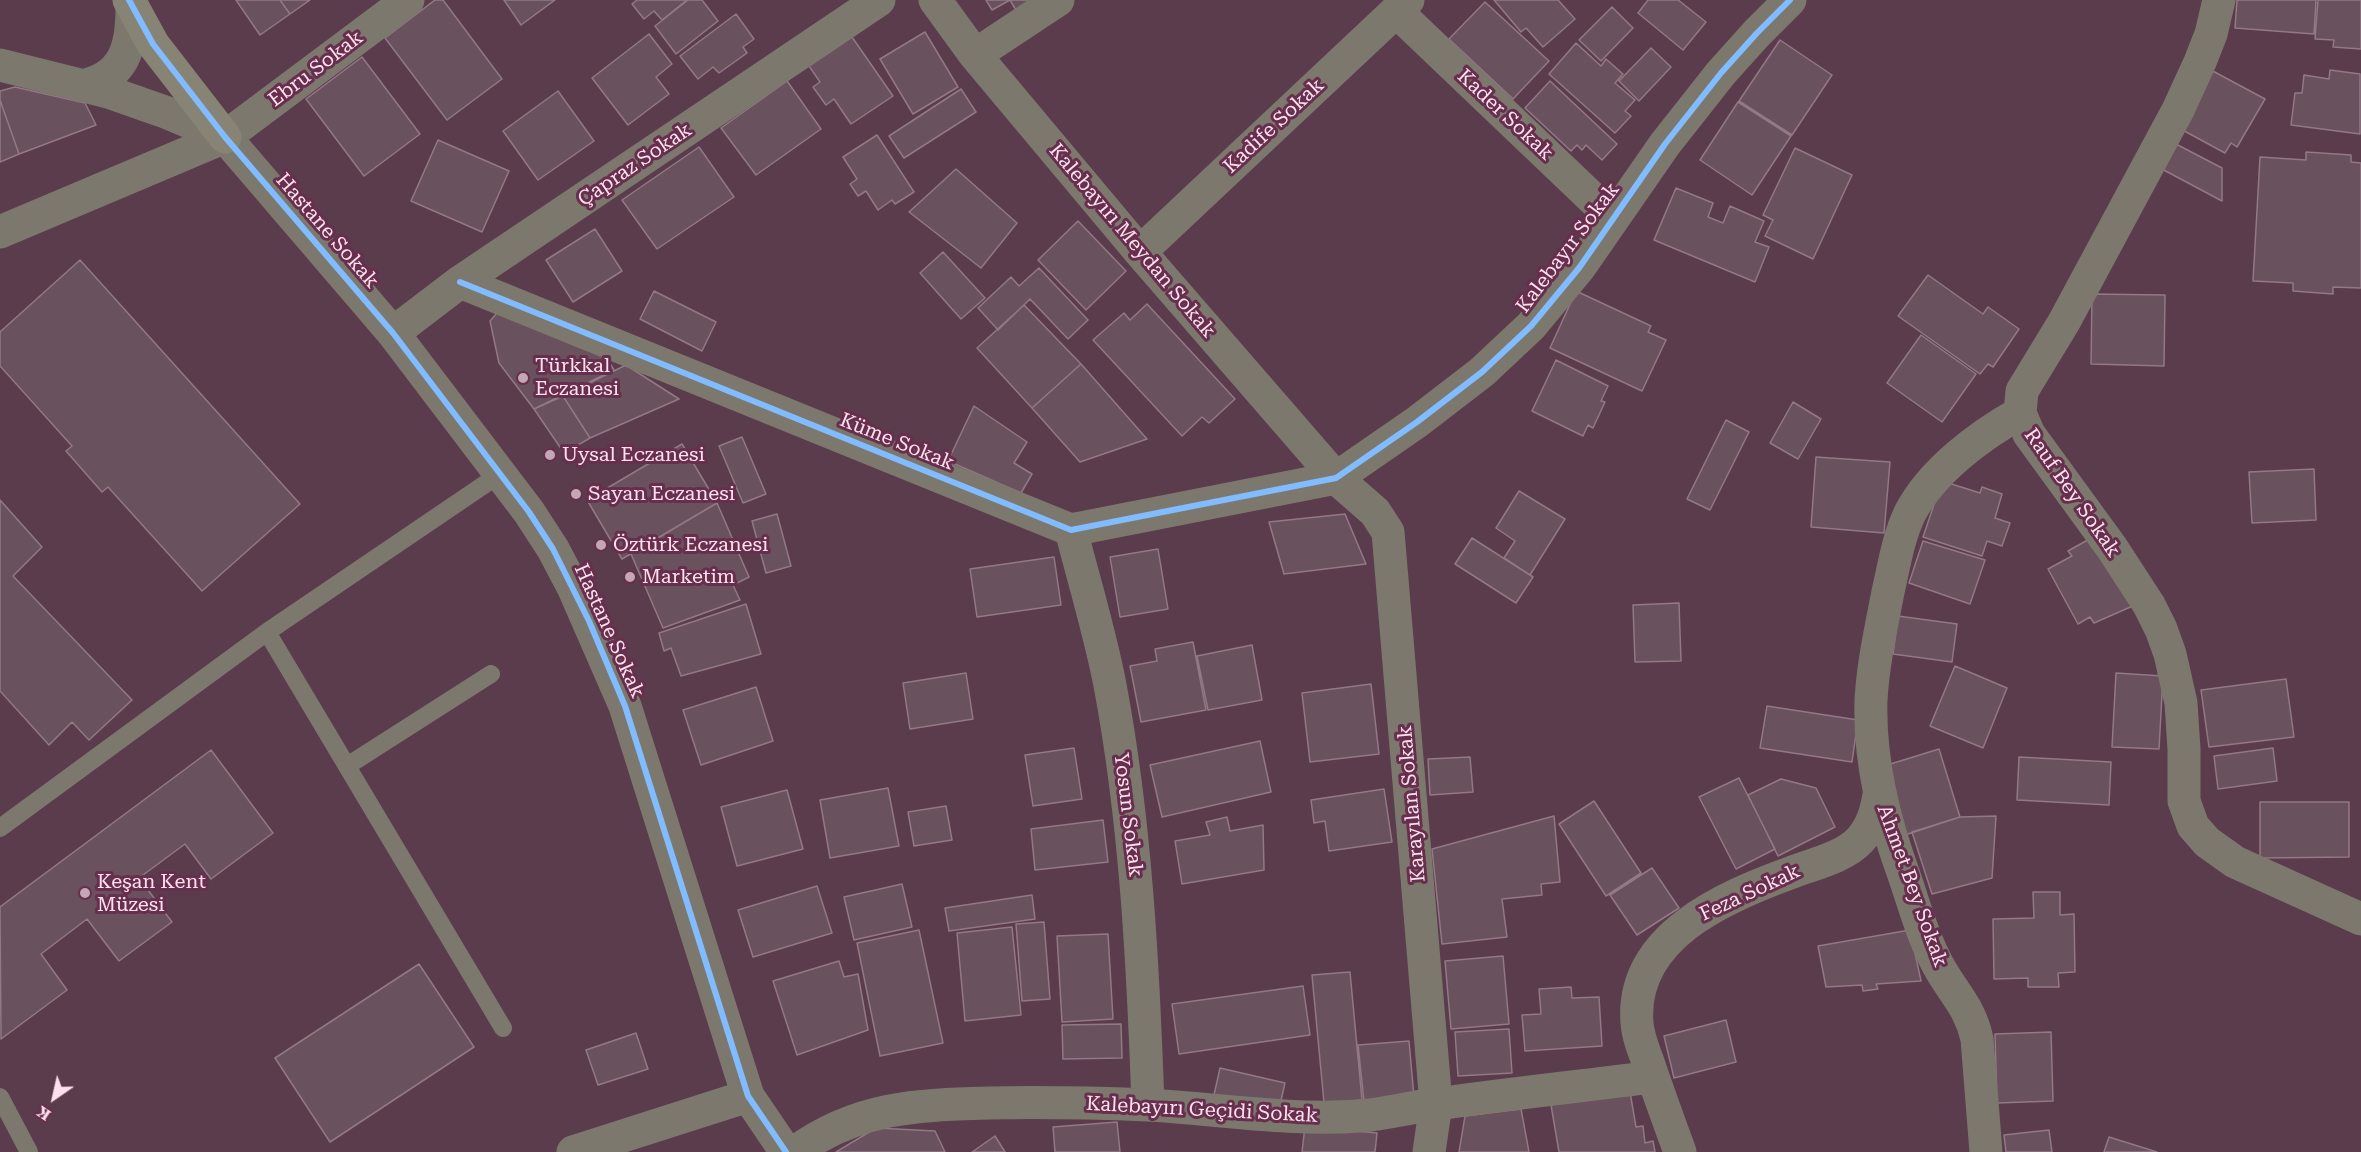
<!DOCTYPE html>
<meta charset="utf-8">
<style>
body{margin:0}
#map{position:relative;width:2361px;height:1152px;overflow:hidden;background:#5a3c4c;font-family:"Roboto Serif",serif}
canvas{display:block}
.north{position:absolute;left:24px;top:1068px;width:60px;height:60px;-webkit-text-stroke:4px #672f4d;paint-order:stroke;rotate:214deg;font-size:16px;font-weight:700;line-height:24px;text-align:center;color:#fde1ee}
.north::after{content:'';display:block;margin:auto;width:21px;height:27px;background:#fde1ee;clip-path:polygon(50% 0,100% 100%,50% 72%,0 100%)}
</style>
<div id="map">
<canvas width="2361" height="1152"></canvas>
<div class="north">K</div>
</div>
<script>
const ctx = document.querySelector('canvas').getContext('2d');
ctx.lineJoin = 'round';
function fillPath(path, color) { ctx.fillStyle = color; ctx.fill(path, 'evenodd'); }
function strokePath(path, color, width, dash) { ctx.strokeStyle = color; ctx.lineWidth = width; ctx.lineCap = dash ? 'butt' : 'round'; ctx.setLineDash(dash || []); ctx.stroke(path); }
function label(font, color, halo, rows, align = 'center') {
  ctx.font = font + ' "Roboto Serif",serif'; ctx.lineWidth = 6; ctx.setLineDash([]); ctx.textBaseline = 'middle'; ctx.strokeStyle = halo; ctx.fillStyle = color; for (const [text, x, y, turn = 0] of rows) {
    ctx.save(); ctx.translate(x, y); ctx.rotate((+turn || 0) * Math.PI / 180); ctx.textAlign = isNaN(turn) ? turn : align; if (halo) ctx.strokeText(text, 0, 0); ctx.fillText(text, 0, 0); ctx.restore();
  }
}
const building = new Path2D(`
 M236,0H280L290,14L260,35Z
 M280,0H310L290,14Z
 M435,0H443L502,79L447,120L385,38Z
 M504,0H555L521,25Z
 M637,0H687L662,20L654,11L644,19L632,4Z
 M688,0H702L718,21L676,54L655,26Z
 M986,0H1038L1017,12L1010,0L992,10Z
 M1494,0H1558L1575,19L1543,47L1526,28L1521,32Z
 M1648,0H1678L1706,22L1683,50L1638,13Z
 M2237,0H2316L2314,34L2235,28Z
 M2318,0H2361V49L2333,47L2334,40L2315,39Z
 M1485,2L1549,61L1513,99L1449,39Z
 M1612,7L1633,28L1601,61L1579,40Z
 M736,14L754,39L743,47L747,53L719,73L713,67L698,79L680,56Z
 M925,32L958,87L913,114L880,59Z
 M649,34L672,64L656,77L669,94L628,125L592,78Z
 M852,37L893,96L851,124L834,99L826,105L813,87L820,82L809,66Z
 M1780,40L1832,75L1792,135L1739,101Z
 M1576,43L1601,66L1606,59L1623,74L1615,83L1635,100L1625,111L1631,116L1615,133L1549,74Z
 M1651,48L1671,67L1639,101L1619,81Z
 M362,57L420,134L364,176L306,99Z
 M2209,69L2265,99L2237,147L2231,143L2225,153L2177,127Z
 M2330,70L2360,74V134L2291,125L2295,93H2302L2304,75L2329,79Z
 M787,81L821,129L756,175L721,128Z
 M1550,81L1617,144L1602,160L1586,145L1582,150L1577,145L1571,151L1525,108Z
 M15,87L85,103L96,125L19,154L0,100V91Z
 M961,89L976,112L904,158L889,136Z
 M558,91L594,141L538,180L503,131Z
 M0,100L19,154L0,162Z
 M1738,102L1791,136L1752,195L1700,160Z
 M877,135L914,192L895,204L892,200L878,210L866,191L858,196L850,184L857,179L843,157Z
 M438,140L509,171L482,232L411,201Z
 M2174,143L2222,168V201L2160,168Z
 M699,147L734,197L657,249L622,200Z
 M1795,148L1852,175L1813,259L1765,236L1773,220L1763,215Z
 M2306,152L2351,155V162L2361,163V288L2333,287V294L2293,291V283L2253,281L2260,157L2306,160Z
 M956,169L1017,223L981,268L909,212Z
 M1676,188L1713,203L1708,217L1723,223L1730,206L1764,221L1755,242L1769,247L1755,282L1654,240Z
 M1078,221L1126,271L1086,310L1038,260Z
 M595,229L622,271L573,302L546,260Z
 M943,252L985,298L961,319L920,273Z
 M80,260L300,504L202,591L108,487L102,492L66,451L72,446L0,366V332Z
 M1039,268L1088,320L1068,339L1030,299L998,330L978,308L1011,277L1019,286Z
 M1928,275L1983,314L1988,307L2019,329L1993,367L1988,364L1980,374L1898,316Z
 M654,291L716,322L702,351L640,319Z
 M1576,291L1651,326L1648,332L1666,340L1642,391L1550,348Z
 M2092,294L2165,295L2164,366L2091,364Z
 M1147,304L1235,399L1209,423L1202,417L1182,436L1093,340L1124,313L1130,320Z
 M1024,305L1081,364L1032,408L977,348Z
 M497,313L605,355L614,370L534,409L499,363L490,321Z
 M1921,335L1976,374L1942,422L1887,383Z
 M1556,360L1608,386L1601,401L1605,402L1593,428L1588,425L1583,436L1532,411Z
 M1081,364L1147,439L1080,462L1032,408Z
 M626,365L679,399L590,438L563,396Z
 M563,396L590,438L564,453L534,409Z
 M1793,402L1821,419L1798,459L1770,443Z
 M974,406L1027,442L1014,463L1032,474L1021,493L948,461Z
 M1726,420L1749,432L1710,510L1687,499Z
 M742,437L766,494L743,503L719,446Z
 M682,444L717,503L622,559L587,500Z
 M1816,457L1890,462L1884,533L1811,527Z
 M2314,469L2316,520L2252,523L2249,472Z
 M1942,481L1980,493L1982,487L2002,494L1995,518L2010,523L2002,546L1987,541L1982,556L1923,537Z
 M1519,491L1565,519L1530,575L1504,558L1515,541L1496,528Z
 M0,500L42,547L13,576L132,700L89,740L72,722L49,745L0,691Z
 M717,503L749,577L733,585L740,600L663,628L631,554Z
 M777,514L791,566L766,573L752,521Z
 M1345,514L1366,564L1284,574L1269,522Z
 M2093,537L2135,605L2094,623L2090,617L2078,624L2048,569L2072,556L2068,551Z
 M1472,538L1533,577L1516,603L1455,564Z
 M1923,541L1985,560L1970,604L1909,583Z
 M1158,549L1168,609L1120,617L1110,557Z
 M1054,557L1061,605L977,617L970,569Z
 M1679,603L1681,661L1635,662L1633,605Z
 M746,604L761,654L681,676L671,648L664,651L659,633Z
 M1898,616L1957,624L1952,662L1893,654Z
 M1193,642L1206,710L1141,722L1130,666L1157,661L1155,649Z
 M1252,645L1262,700L1208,710L1197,656Z
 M1955,666L2007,688L1983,748L1930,726Z
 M966,673L973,719L910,729L903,683Z
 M2116,673L2163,676L2159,749L2112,747Z
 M2286,679L2294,737L2209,747L2201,690Z
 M1371,684L1379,754L1310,762L1302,693Z
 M756,687L773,741L701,765L683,710Z
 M1767,706L1858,720L1852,762L1760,748Z
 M1260,741L1271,792L1162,817L1150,765Z
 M1074,748L1082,799L1033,806L1025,755Z
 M2273,748L2277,781L2218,789L2214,756Z
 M1939,749L1960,817L1905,835L1884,766Z
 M211,750L273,833L211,879L185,844L139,878L172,922L119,961L87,919L41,954L67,990L1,1039L0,907Z
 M1470,757L1473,792L1430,795L1428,759Z
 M2019,757L2111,762L2109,805L2017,800Z
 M1739,778L1775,849L1736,869L1699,797Z
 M1781,779L1816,788L1835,827L1778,856L1748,795Z
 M888,788L899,846L830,858L820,800Z
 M1384,789L1392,842L1329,851L1325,821L1314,823L1311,800Z
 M787,790L803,849L737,866L721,807Z
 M1594,801L1641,873L1606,896L1559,824Z
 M2260,802H2349V857L2260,858Z
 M946,806L952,840L914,846L908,812Z
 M1554,816L1560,882L1541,884L1542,895L1502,899L1507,937L1442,944L1432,849Z
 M1996,816L1992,878L1932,894L1912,832L1960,817Z
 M1227,817L1230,831L1263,825L1264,870L1182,884L1175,841L1210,835L1206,822Z
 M1103,820L1108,862L1035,870L1031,829Z
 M1652,868L1679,908L1637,935L1610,895Z
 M902,884L912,927L854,940L844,897Z
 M817,886L832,933L753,957L738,910Z
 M2033,892H2060V915L2074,914L2075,972L2058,973L2059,987H2028V978L1994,979L1993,919L2034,918Z
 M1032,895L1035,919L949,931L945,908Z
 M1044,922L1050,999L1022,1001L1016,924Z
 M1012,927L1021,1015L965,1021L957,933Z
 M919,930L943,1043L880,1056L857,943Z
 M1910,930L1921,981L1876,984L1878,989L1863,991L1862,985L1826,987L1818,946Z
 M1108,934L1113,1019L1062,1022L1057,936Z
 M1503,956L1509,1024L1451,1029L1445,961Z
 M839,961L844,977L858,974L868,1030L797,1055L773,981Z
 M419,964L474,1047L330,1142L275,1058Z
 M1350,972L1362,1100L1324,1103L1312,975Z
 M1303,986L1310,1035L1179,1054L1172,1004Z
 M1571,987L1572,998L1599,997L1602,1046L1525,1051L1522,1015L1541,1014L1539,989Z
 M1726,1020L1736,1062L1674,1078L1664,1036Z
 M1121,1024L1122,1058L1063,1059L1062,1025Z
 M1509,1029L1512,1073L1458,1076L1455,1032Z
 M2051,1032L2053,1101L1997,1103L1995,1034Z
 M636,1033L648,1069L598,1085L586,1050Z
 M1409,1041L1414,1097L1364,1101L1358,1045Z
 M1220,1068L1285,1083L1279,1109L1214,1095Z
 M1630,1092L1636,1127L1643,1126L1645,1143L1653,1141L1655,1152H1559L1551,1105Z
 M1521,1109L1529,1152H1459L1465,1116Z
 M1117,1122L1120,1152H1055L1053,1127Z
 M1305,1126L1377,1133L1375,1152H1302Z
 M876,1128L935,1131L945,1152H836Z
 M2049,1130L2052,1152H2006L2004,1135Z
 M995,1136L1005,1152H972Z
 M2109,1137L2157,1152H2104Z`);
fillPath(building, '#6a515e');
strokePath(building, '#937886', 1.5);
strokePath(new Path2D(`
 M267,632L503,1028
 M347,766L491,674
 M0,828L267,632L500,474
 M0,1097L29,1152`), '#7d786d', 18);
strokePath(new Path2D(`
 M935,0L975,55L1140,252L1336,478L1375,512L1388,532L1436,1104L1429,1152
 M2219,0L2211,34L2200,62L2178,110L2064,322L2022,391L2020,413L2029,434L2112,548L2149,605L2161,629L2170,654L2181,703L2184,749V801L2193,826L2207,842L2235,862L2361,919
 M1396,11L1613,218
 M975,55L1058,0
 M0,65L108,92L168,113L225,137L393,333L529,512L553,549L573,587L625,706L748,1096L786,1152
 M81,86C124,78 132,48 132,8
 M0,232L225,137L408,0
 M1140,252L1408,0
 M460,282L1071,530L1336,478L1417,422L1482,372L1531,326L1579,268L1665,144L1721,73L1757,33L1790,0
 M393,333L460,282L879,0
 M1071,530C1084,581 1100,633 1110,685C1136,824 1143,964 1148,1105
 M573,1152L748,1096
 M795,1152C857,1107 915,1105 989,1103C1042,1102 1095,1103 1148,1105C1219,1109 1289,1121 1360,1116C1386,1114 1411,1107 1436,1104C1508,1094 1581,1086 1653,1077
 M1680,1152C1669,1122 1658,1092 1648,1062C1643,1049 1638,1036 1637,1023C1630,937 1724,897 1790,873C1813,864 1843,858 1860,840C1872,827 1876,812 1879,795
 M1986,1152L1977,1039C1970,1007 1954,994 1939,967C1924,940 1915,908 1905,878C1884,821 1869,762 1871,700C1873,664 1881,628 1888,592C1894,566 1898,538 1910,513C1932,471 1979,436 2020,413`), '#7d786d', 33);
strokePath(new Path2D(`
 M129,0L153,44L225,137`), '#888475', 33);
strokePath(new Path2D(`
 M129,0L153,44L225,137L393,333L529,512L553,549L589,621L625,706L748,1096L786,1152
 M460,282L1071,530L1336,478L1417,422L1482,372L1531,326L1579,268L1665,144L1721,73L1757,33L1790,0`), '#80bcff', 6);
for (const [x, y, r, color] of [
 [523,378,6,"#c4a7b5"],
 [550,455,6,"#c4a7b5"],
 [576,494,6,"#c4a7b5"],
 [601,545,6,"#c4a7b5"],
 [630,577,6,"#c4a7b5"],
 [85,893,6,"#c4a7b5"]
]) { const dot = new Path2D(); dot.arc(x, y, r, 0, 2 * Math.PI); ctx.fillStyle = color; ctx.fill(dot); strokePath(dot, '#672f4d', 2); }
label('20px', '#fde1ee', '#672f4d', [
 ["Ebru Sokak",316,69,-37],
 ["Kader Sokak",1505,115,43],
 ["Kadife Sokak",1274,126,-43],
 ["Çapraz Sokak",635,165,-34],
 ["Hastane Sokak",327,231,49],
 ["Kalebayırı Meydan Sokak",1132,241,50],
 ["Kalebayır Sokak",1568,248,-53],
 ["Küme Sokak",897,442,22],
 ["Rauf Bey Sokak",2072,493,55],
 ["Hastane Sokak",609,631,66],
 ["Karayılan Sokak",1412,804,-95],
 ["Yosun Sokak",1128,815,83],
 ["Ahmet Bey Sokak",1912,886,70],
 ["Feza Sokak",1750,893,-25],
 ["Kalebayırı Geçidi Sokak",1202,1110,3]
]);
label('20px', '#fde1ee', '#672f4d', [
 ["Türkkal",535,366],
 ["Eczanesi",535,389],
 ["Uysal Eczanesi",562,455],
 ["Sayan Eczanesi",588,494],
 ["Öztürk Eczanesi",613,545],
 ["Marketim",642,577],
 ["Keşan Kent",97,882],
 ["Müzesi",97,905]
], 'left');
</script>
